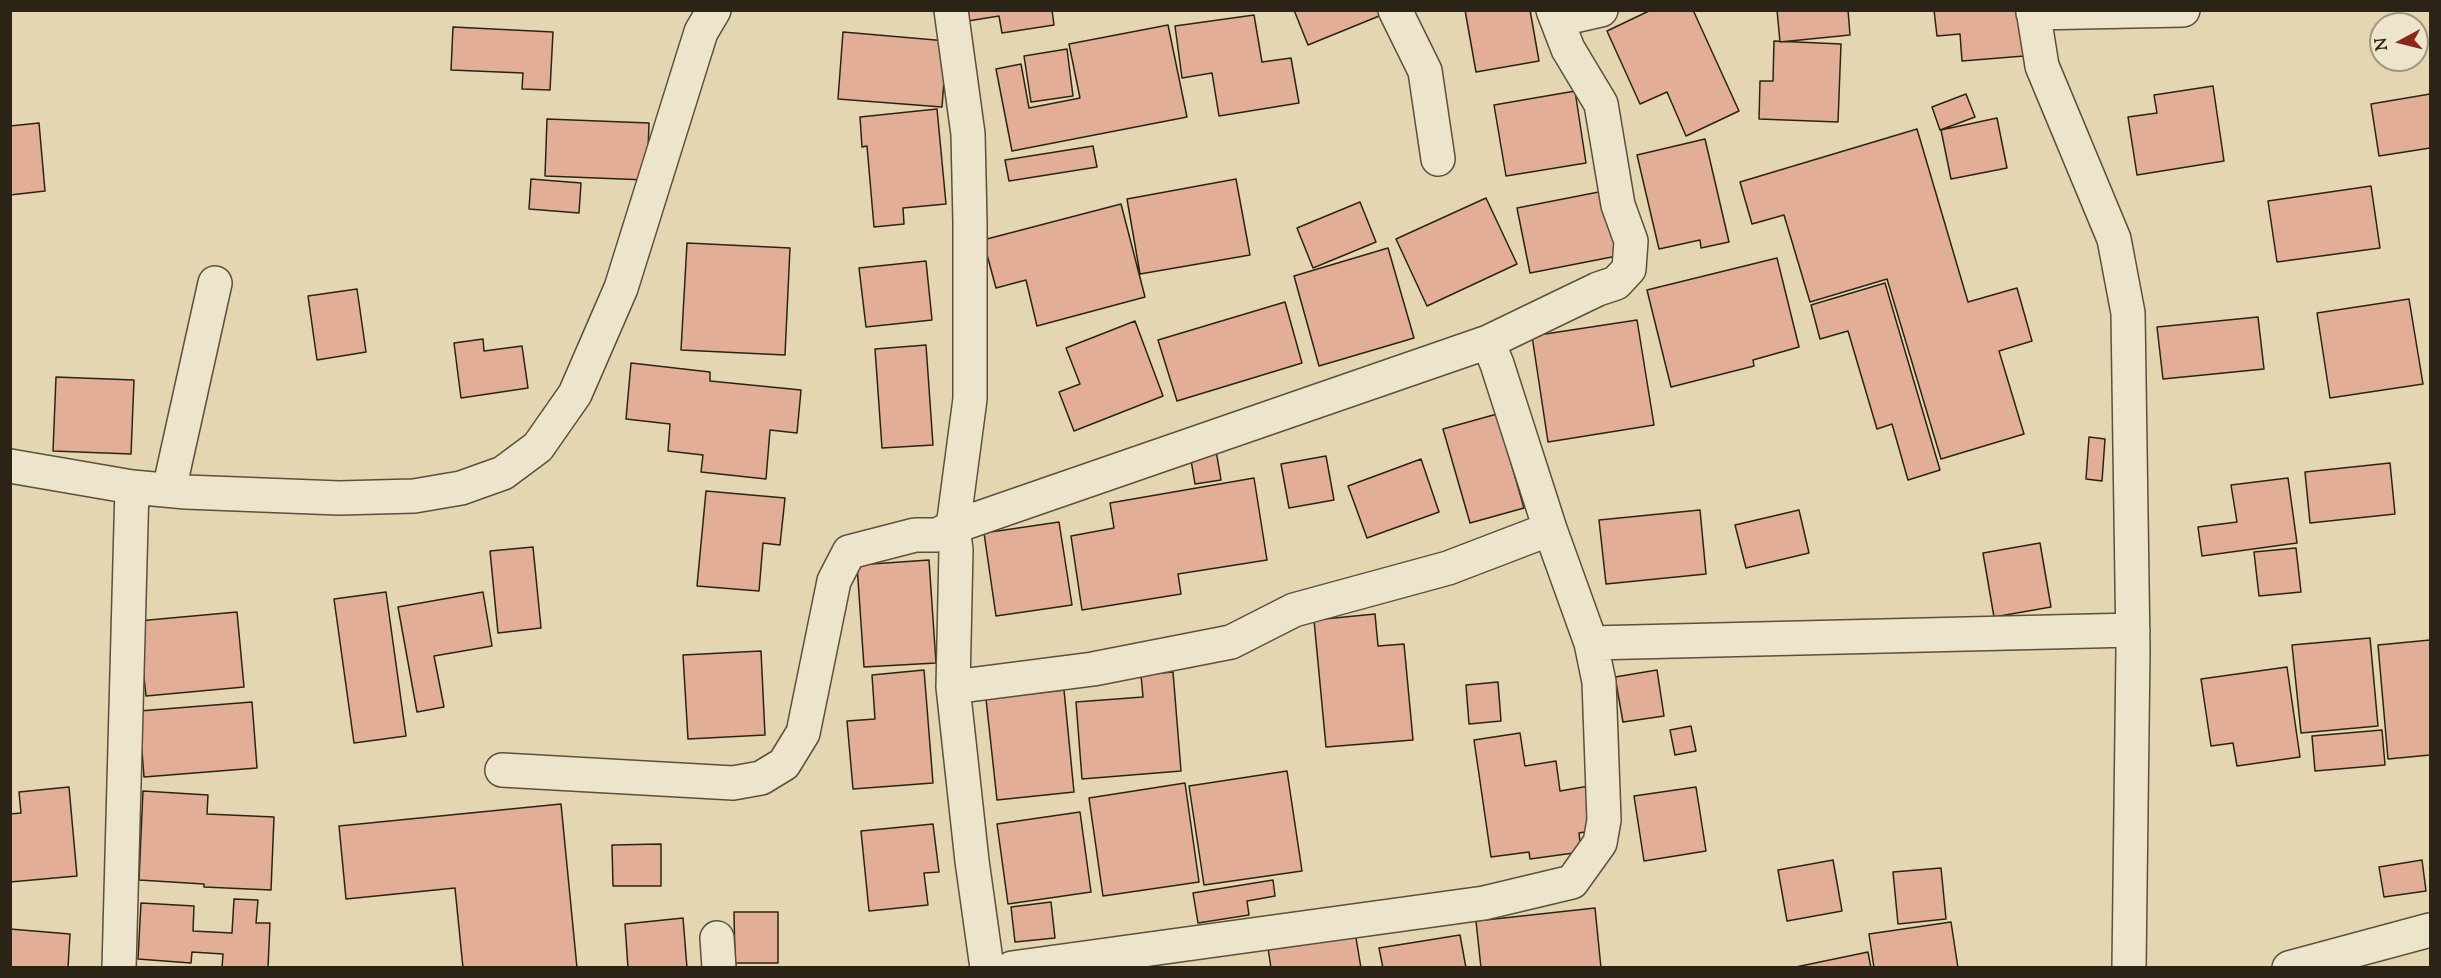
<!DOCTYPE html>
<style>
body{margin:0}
#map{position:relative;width:2441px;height:978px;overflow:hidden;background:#e3d6b0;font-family:"Sorts Mill Goudy",serif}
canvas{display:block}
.frame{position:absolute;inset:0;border:12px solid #2c2317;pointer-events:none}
.north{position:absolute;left:2369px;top:12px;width:60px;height:60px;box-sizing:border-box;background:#ede4cc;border:2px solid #a09784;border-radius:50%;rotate:263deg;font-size:16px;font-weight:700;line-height:24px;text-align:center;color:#2c2317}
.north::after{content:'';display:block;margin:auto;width:21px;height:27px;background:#8f2418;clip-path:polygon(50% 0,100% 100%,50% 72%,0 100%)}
</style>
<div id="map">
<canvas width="2441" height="978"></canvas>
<div class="frame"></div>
<div class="north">N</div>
</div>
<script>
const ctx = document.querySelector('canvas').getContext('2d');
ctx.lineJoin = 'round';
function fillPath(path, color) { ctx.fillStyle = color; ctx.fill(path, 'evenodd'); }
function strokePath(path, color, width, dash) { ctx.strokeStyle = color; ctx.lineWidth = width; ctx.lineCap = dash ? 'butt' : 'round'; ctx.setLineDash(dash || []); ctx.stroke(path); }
const building = new Path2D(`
 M967,10H1052L1054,25L1002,33L999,16L968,21Z
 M1294,10H1388L1389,12L1308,45Z
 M1465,10H1530L1539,61L1476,72Z
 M1651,10H1693L1739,111L1686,136L1667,92L1640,104L1607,31Z
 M1777,10H1848L1850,35L1780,42Z
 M1934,10H2020L2024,56L1962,61L1960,34L1937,36Z
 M1254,15L1262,62L1291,58L1299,103L1219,116L1212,73L1182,78L1175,26Z
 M1168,25L1187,117L1012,151L996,69L1021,64L1029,108L1080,98L1069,44Z
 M453,27L553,32L550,90L522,89L523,73L451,70Z
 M843,32L947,41L942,107L838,99Z
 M1774,41L1841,44L1838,122L1759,119L1760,81H1773Z
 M1067,49L1073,96L1031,102L1024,56Z
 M2213,86L2224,161L2137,175L2128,117L2157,113L2154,95Z
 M1575,91L1586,163L1506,176L1494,105Z
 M1966,94L1975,117L1940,130L1932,107Z
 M2430,94V148L2379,156L2371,104Z
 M937,109L946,204L903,208L904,224L874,227L867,146L862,147L860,117Z
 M1997,118L2007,168L1951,179L1941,130Z
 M547,119L649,123L647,180L545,176Z
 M39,123L45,191L10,195V126Z
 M1917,129L1968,302L2017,288L2032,341L1999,351L2024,434L1941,459L1887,279L1810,302L1784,215L1752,224L1740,182Z
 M1705,139L1729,242L1701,248L1700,240L1659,249L1637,155Z
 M1093,146L1097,167L1009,181L1005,160Z
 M531,179L581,183L579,213L529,209Z
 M1236,179L1250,255L1140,274L1127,199Z
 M2371,186L2380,248L2277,262L2268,201Z
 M1609,190L1622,255L1530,273L1517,208Z
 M1486,198L1517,264L1427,306L1396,239Z
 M1360,202L1376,242L1313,268L1297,228Z
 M1121,204L1145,297L1037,326L1026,280L996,288L983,240Z
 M687,243L790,248L785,355L681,350Z
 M1388,248L1414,338L1319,366L1294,276Z
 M1777,258L1799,347L1753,360L1754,366L1671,387L1647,290Z
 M926,261L932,320L866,327L859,268Z
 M1885,283L1940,470L1908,480L1892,424L1877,429L1848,331L1820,339L1811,305Z
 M357,289L366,352L317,360L308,296Z
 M2409,299L2423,384L2330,398L2317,313Z
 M1285,302L1302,363L1177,401L1158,340Z
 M2258,317L2264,369L2163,379L2157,327Z
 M1637,320L1654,425L1548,442L1532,336Z
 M1135,321L1163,396L1074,431L1059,392L1080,384L1066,348Z
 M483,339L484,351L522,346L528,388L461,398L454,343Z
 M926,345L933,445L882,448L875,349Z
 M631,363L710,372V381L801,390L797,433L770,430L766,479L701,472L703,455L668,451L670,424L626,419Z
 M56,377L134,380L131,454L53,451Z
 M1497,414L1524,508L1470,523L1443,429Z
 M2089,437L2105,439L2102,481L2086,479Z
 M1216,450L1221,480L1195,484L1190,454Z
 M1326,456L1334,500L1289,508L1281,464Z
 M1421,459L1439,512L1367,538L1348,486Z
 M2390,463L2395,514L2310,523L2305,472Z
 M1254,478L1267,560L1178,574L1181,594L1082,610L1071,536L1114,528L1110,503Z
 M2288,478L2297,543L2202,556L2198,527L2237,522L2231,485Z
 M706,491L785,498L780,545L763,543L759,591L697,586Z
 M1700,510L1706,574L1606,584L1599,520Z
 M1799,510L1809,553L1746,568L1735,525Z
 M1059,522L1072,605L996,616L984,533Z
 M2040,543L2051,607L1994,617L1983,553Z
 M533,547L541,628L498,633L490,551Z
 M2296,548L2301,592L2259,596L2254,552Z
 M929,560L936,663L864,667L857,565Z
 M386,592L406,736L354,743L334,599Z
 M483,592L492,646L434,656L444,707L417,712L398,607Z
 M237,612L244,687L146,696L138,621Z
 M1375,614L1378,646L1404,644L1413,740L1326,747L1314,620Z
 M2370,638L2378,726L2301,733L2292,645Z
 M2430,640V755L2388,759L2378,645Z
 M761,651L765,735L688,739L683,655Z
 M2287,667L2300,757L2237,766L2233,743L2211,746L2201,679Z
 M924,670L933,783L853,789L847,721L875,719L872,675Z
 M1657,670L1664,716L1623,722L1615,677Z
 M1173,672L1181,771L1082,779L1076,702L1143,697L1141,675Z
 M1498,682L1501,721L1469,724L1466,685Z
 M1064,690L1074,792L997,800L986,699Z
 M252,702L257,768L144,777L139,711Z
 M1691,726L1696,751L1675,755L1670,730Z
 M2382,730L2385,765L2315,771L2312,736Z
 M1520,733L1525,766L1556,761L1560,791L1589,786L1596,830L1579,833L1581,852L1530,859L1529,852L1491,857L1474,740Z
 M1287,771L1302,871L1204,885L1189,786Z
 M1185,783L1199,882L1103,896L1089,798Z
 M69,787L77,876L10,882V814L21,813L19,792Z
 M1696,787L1706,851L1644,861L1634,796Z
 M143,791L208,795L207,814L274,817L271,890L204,887V884L139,880Z
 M561,804L577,968H463L455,888L346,899L339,826Z
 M1080,812L1091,892L1008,904L997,824Z
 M933,824L939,872L924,873L928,905L869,911L861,831Z
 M661,844V886H613L612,845Z
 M1833,860L1842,911L1787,921L1778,870Z
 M2422,860L2426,891L2384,897L2379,867Z
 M1941,868L1946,919L1898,924L1893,872Z
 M1273,880L1275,896L1247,901L1249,915L1198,923L1193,893Z
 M234,899L258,900L256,923H270L268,968H222L223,954L192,952L191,963L138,959L141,903L194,906L193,931L232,933Z
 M1051,902L1055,938L1015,942L1011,907Z
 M1595,908L1601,968H1481L1476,921Z
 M734,912H778V963H735Z
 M683,918L687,968H628L625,924Z
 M1951,922L1958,968H1874L1869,934Z
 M10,929L70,934L68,968H10Z
 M1355,932L1361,968H1271L1268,948Z
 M1460,935L1466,968H1383L1379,948Z
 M1868,952L1871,968H1791Z`);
fillPath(building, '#e2af96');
strokePath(building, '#2c2317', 1.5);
const street = new Path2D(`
 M951,10L968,134L970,222V399L953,527L956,550L953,687L972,861L987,968
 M1395,10L1425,71L1438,159
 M2033,10L2042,66L2114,239L2128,313L2133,649L2129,968
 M2033,13L2183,10
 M1557,20L1601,10
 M10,466L132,487L186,492L339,498L414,496L461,488L503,473L538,447L575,394L621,288L701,32L714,10
 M169,490L215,283
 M1591,643L2133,630
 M953,687L1093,669L1231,642L1294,610L1448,568L1550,529
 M502,770L733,783L761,778L784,764L803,733L834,581L849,552L915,535H937L953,527L1488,342L1598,289L1616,283L1629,269L1631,241L1618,205L1601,104L1568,49L1553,10
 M717,938L719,968
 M119,968L132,487
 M1012,968L1484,903L1572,882L1600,843L1604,820L1599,682L1591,643L1550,529L1497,364L1488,342
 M2289,968L2430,930`);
strokePath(street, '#5a503d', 36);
strokePath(street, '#ede4cc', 33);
</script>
